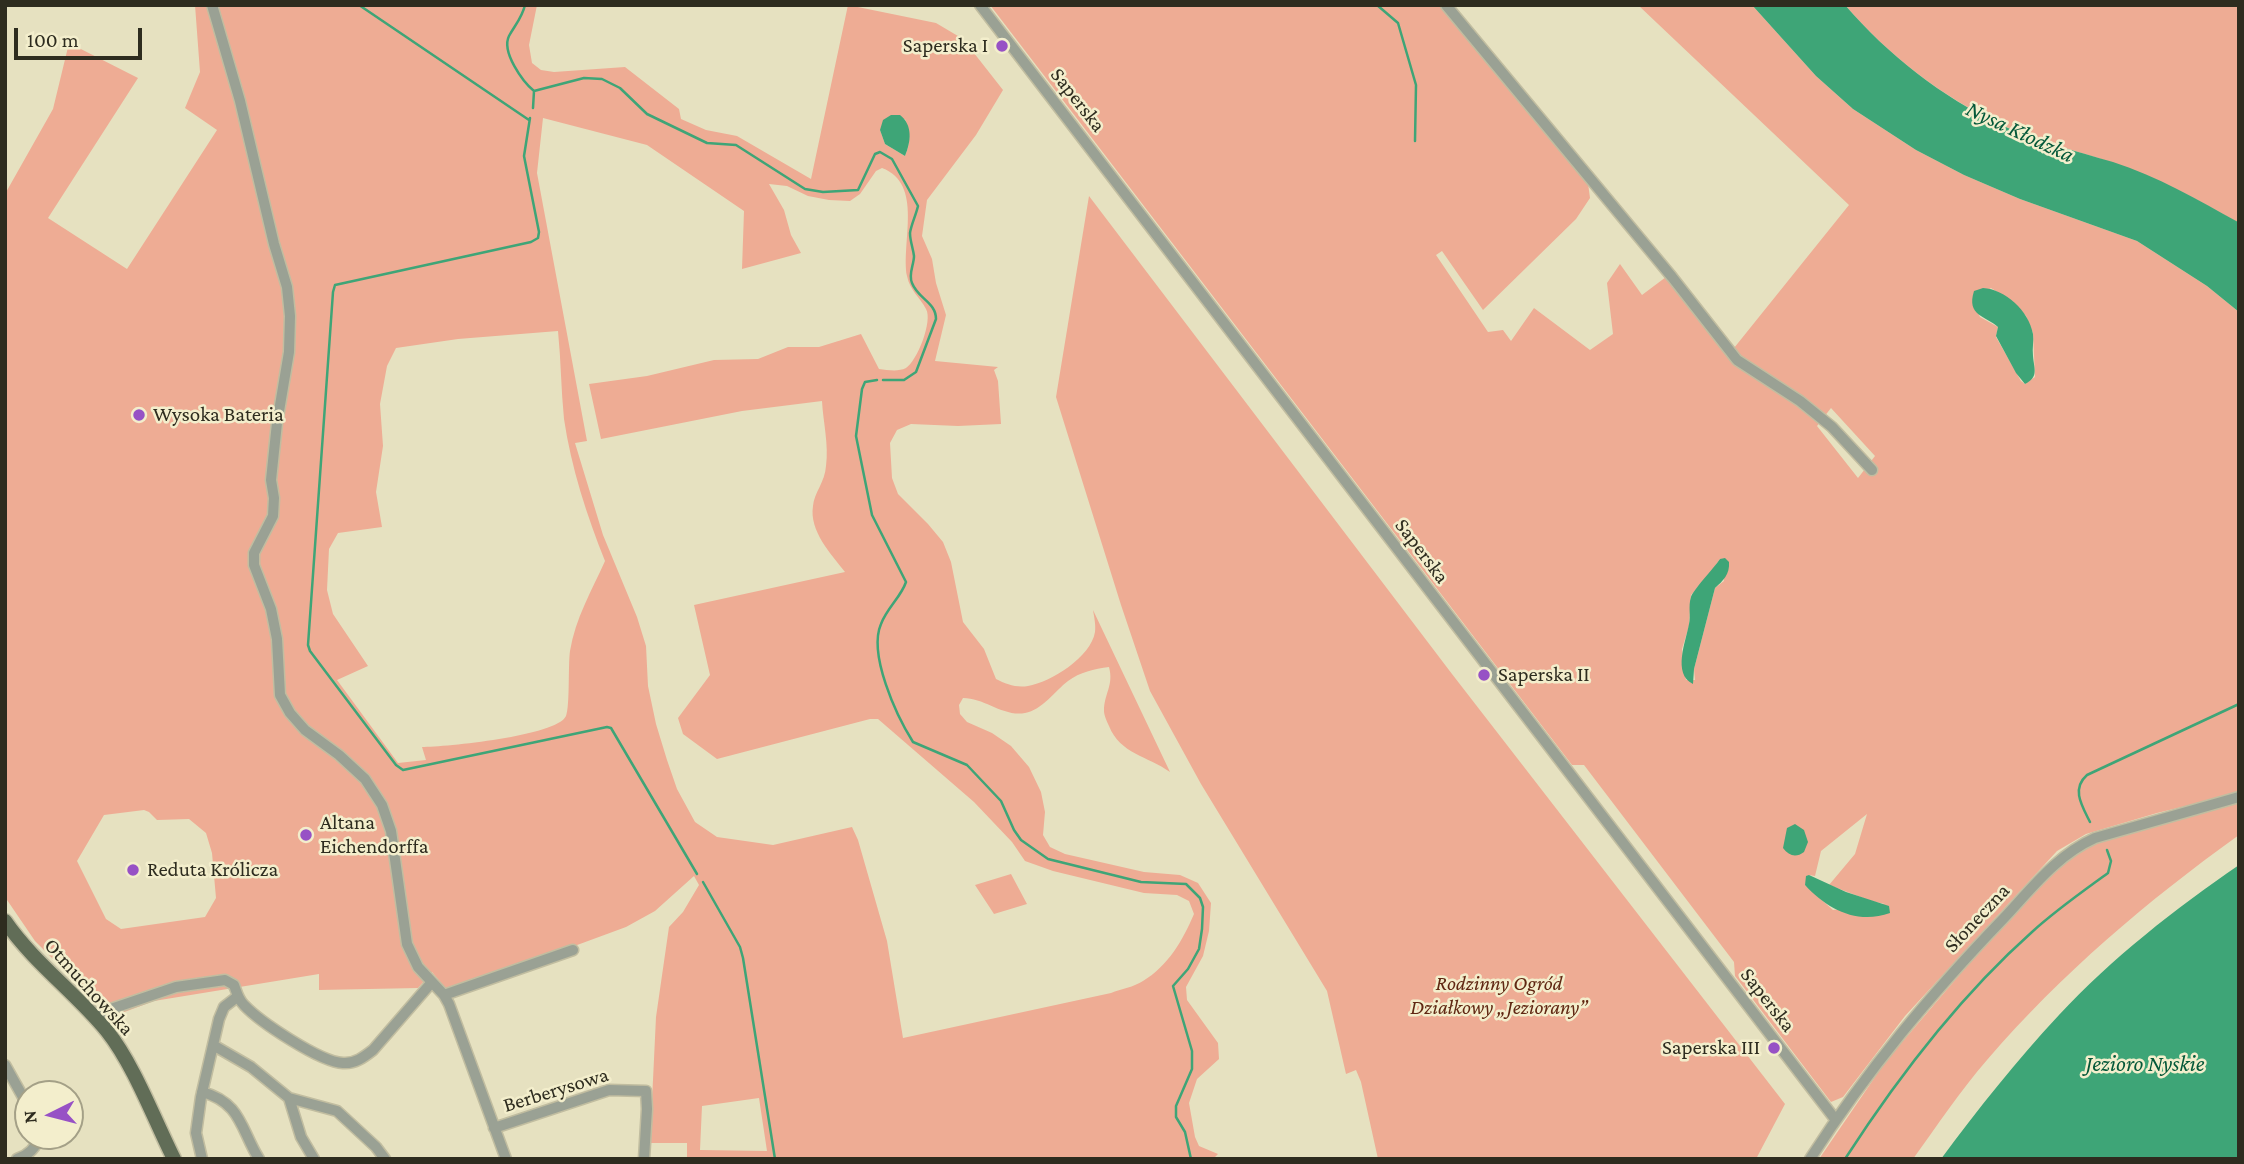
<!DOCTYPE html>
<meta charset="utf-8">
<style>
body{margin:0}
#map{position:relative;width:2244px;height:1164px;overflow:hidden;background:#e6e1c0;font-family:"Crimson Pro",serif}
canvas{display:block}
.frame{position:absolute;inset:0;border:7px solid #2e2c1f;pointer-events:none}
.north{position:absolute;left:14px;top:1080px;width:70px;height:70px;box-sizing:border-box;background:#f3eecc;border:2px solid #a4a087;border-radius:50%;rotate:264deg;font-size:19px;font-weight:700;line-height:28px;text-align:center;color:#2e2c1f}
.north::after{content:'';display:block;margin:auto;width:24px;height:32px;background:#9751c5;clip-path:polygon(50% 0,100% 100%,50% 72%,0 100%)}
.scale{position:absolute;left:14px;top:28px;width:128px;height:32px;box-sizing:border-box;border:4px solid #2e2c1f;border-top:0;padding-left:9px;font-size:21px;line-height:24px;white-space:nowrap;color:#2e2c1f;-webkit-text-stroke:5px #f3eecc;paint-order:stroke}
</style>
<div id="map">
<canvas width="2244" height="1164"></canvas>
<div class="frame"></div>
<div class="north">N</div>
<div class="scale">100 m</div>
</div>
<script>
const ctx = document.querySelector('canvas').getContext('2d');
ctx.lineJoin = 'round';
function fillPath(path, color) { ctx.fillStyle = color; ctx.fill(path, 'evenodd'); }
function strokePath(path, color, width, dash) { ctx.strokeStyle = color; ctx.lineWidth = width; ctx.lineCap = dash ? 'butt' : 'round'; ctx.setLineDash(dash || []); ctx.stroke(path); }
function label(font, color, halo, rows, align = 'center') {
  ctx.font = font + ' "Crimson Pro",serif'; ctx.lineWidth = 5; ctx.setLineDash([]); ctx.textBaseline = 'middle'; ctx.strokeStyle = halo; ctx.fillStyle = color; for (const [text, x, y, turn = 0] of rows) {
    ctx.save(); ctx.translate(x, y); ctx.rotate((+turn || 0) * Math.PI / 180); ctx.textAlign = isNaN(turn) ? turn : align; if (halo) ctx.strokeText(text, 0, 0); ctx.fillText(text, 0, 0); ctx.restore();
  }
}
fillPath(new Path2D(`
 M195,5H537L529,45L532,63L541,70L554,72L625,67L679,109L681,119L706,130L737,136L811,179L848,5L936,23L963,39L1003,90L976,135L927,200L922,236L932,259L936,283L946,315L935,361L998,367L994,370L998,381L1001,424L958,426L911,424L897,430L890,443L892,478L898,494L928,524L943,542L951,562L963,622L984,649L996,679C1006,684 1016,688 1028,686C1051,682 1091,657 1095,632C1096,625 1094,616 1093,610L1170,772C1148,756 1120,754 1109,726C1107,722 1104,715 1104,711C1104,693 1114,686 1109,667C1094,669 1080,672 1068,681C1055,691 1042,710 1025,713C1003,717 985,698 963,698L959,705L960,714L967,722L992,733L1011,746L1029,767L1041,792L1045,812L1043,835L1050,847L1065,854L1144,872L1180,875L1198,883L1211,903L1209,931L1203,956L1186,987L1187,1000L1218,1043L1219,1059L1197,1079L1189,1103L1195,1137L1199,1146L1218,1154L1213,1159H687V1143H650L656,1017L669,927L683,912L699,885L694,876L655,911L626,927L512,969L447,990L432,972L418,988L319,990V974L154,1001L111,1017L35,941L5,897V194L53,109L69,43L138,78L48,218L127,269L217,130L185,108L200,72ZM543,118L647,145L744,211L742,269L801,253L791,235L784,210L769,184L787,186L808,196L829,200L850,201L860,194L876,171L882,168C924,184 901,242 907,276C910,291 920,297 926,309C933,321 917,361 906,368C898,372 888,370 879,369L861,334L819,347H788L758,359L714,360L647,376L589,384L601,439L742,411L822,401C823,421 829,445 826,466C825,482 814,493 813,506C809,531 831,554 845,572L694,605L710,675L678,718L683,734L717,759L870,719H878L974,802L1012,842L1025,861L1053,871L1144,893L1177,895L1189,901L1194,914C1183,940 1168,966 1143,981C1134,987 1121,989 1111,993L903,1038L887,941L858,840L852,827L773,845L717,837L695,822L677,789L667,760L656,724L648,686L646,646L637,617L603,535L575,443L587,441L537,173ZM905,119C910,134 911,142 905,156L885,144L880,130ZM558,331C561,360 561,390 564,419C571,467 587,516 605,561C592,590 575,619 570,651C568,665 570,706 566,716C557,736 445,747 422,747L426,760L398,763L337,680L368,666L333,614L327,590L329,549L338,533L382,527L376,492L383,446L380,404L387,366L396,348L458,339ZM144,810L149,812L157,820L189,819L206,833L212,853L216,898L205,917L121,929L106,919L77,861L104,815ZM759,1098L767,1151L700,1150L702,1106Z
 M990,5H1439L1588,183L1590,198L1576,219L1483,310L1442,251L1436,255L1488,332L1503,330L1511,341L1534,308L1590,350L1613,334L1607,283L1620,264L1642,295L1666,277L1725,352L1734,348L1849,205L1638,5H1752L1816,76L1853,109L1916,150L1964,175L2020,199L2137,241L2207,286L2239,312V793L2157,813L2086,834L2057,851L1905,1016L1843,1097L1831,1102L1735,976L1734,962L1584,765H1572ZM1991,288L2013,302L2026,316L2033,333L2035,377L2025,384L2021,381L1996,337L1998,327L1980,317L1973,302ZM1831,408L1875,456L1858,478L1817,426ZM1720,559L1724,581L1715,588L1694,669L1695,680H1686L1682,649L1689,626L1691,595L1709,575ZM1867,814L1855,854L1829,885L1871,901L1885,904L1833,910L1805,885L1809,875L1815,876L1821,851Z
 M1845,5H2239V223C2198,200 2157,177 2113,163C2076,150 2037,142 2002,125C1942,97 1888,55 1845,5Z
 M1089,196L1452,674L1785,1104L1756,1159H1378L1361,1082L1356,1070L1346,1074L1327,991L1201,784L1150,691L1121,605L1056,397Z
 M2239,800V835C2147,901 2061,974 1987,1060C1960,1091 1937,1126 1913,1159H1819L1886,1061L1990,939L2055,869L2078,850L2097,842Z
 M1011,874L1027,904L994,914L975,885Z`), '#eeac94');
fillPath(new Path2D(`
 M1752,5H1845C1888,55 1942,97 2001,125C2037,141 2075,151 2113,162C2157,176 2198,200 2238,222L2239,312L2207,286L2137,241L2020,199L1964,175L1916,150L1853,109L1816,76Z
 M891,115H900C913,125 911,142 905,156L885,144L880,130L883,120Z
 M1983,288C2005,289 2029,311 2033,334C2034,341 2032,348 2033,356C2034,369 2039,377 2025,384L2016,373L1996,336L1998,327C1986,316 1966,316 1974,291Z
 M1725,558L1729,562C1730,574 1723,581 1715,588L1694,669L1693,684C1672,674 1686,641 1689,624C1691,616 1688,606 1691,597C1693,590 1714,568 1720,559Z
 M1795,824L1804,830L1808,842L1804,852C1796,858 1789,856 1783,848L1787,828Z
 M2239,865V1159H1941C1978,1109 2017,1060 2059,1015C2112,958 2175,909 2239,865Z
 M1809,875L1846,892L1889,906L1890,913C1857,925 1827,909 1805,885L1806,876Z`), '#3ea577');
strokePath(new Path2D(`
 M359,5L529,120
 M525,5C522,18 515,25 509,36C501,52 523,82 534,91L584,78L602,79L620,88L647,114L707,143L736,145L805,189L823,192L858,190L875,154L880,152L892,159L918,206C916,215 911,225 910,233C910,241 913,248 914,256C914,265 908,274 912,283C918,299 936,302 936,319L916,372L904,380H883
 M1377,5L1398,23L1416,85L1415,141
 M533,108L534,91
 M530,118L524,156L539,232L538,238L531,242L335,285L333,292L308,645L310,651L396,765L403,770L607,727L611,728L697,874
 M877,380L865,382L862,389L856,436L872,515L906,582C901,597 887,608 881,624C868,654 896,715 913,742L967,765L1001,801L1014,830L1021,840L1048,859L1141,882L1186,884L1200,898L1203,907L1202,929L1199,949L1188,969L1173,986L1192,1051V1069L1176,1106V1117L1185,1132L1191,1159
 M2090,822C2082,806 2071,789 2087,775L2239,704
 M703,882L740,947L743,958L775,1159
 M1845,1159C1898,1077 1959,997 2032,932C2056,910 2082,892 2108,873L2111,861L2107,850`), '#3ea577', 2.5);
const minor = new Path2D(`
 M212,5L240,101L274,244L287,287L290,316L289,352L277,423L271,480L274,498L273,516L254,553V565L271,609L277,639L280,695L290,713L305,730L339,755L365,779L382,805L391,831L407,944L418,967L444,995L449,1004L506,1159
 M980,5L1835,1119
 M1446,5L1672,277L1737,360L1800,401L1832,427L1872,470
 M444,995L573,950
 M95,1017L102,1012L176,987L225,980L234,985C237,993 238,999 244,1005C260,1022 320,1062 343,1063C355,1064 364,1057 373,1050L432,982
 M213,1045L251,1067L289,1098L337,1111L376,1147L385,1159
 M5,1065L28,1106
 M202,1092C241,1102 241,1130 259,1159
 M289,1098L301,1137L314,1159
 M494,1128L609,1090L646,1091L647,1109L644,1159
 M17,1159C29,1155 36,1148 40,1136
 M202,1159L196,1133L201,1097L219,1019L224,1007L237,997
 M1810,1159C1868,1069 1930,995 2004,918C2032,888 2057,855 2095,838L2239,797`);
const major = new Path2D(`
 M5,921C34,963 75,992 107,1031C134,1065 154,1119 174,1159`);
strokePath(minor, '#c1bda0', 13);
strokePath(major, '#c1bda0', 17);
strokePath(minor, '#9aa194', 10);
strokePath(major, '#616d57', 14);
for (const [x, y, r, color] of [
 [1002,46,7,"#9751c5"],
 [139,415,7,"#9751c5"],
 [1484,675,7,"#9751c5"],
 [306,835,7,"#9751c5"],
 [133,870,7,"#9751c5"],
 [1774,1048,7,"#9751c5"]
]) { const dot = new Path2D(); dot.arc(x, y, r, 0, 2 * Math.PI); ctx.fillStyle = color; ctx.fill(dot); strokePath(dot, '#f3eecc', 2.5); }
label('21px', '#2e2c1f', '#f3eecc', [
 ["Saperska I",988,46,"right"],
 ["Wysoka Bateria",153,415],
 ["Saperska II",1498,675],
 ["Altana",320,823],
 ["Eichendorffa",320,847],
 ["Reduta Królicza",147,870],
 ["Saperska III",1760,1048,"right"]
], 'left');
label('21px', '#2e2c1f', '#f3eecc', [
 ["Saperska",1078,100,52],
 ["Saperska",1422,551,53],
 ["Słoneczna",1977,918,-47],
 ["Otmuchowska",89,987,48],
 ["Saperska",1768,1000,52],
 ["Berberysowa",556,1090,-17]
]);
label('italic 21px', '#602712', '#f3eecc', [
 ["Rodzinny Ogród",1499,984],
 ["Działkowy „Jeziorany”",1499,1008]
]);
label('italic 23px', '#045839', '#f3eecc', [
 ["Nysa Kłodzka",2020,132,25],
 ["Jezioro Nyskie",2145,1064]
]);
</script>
